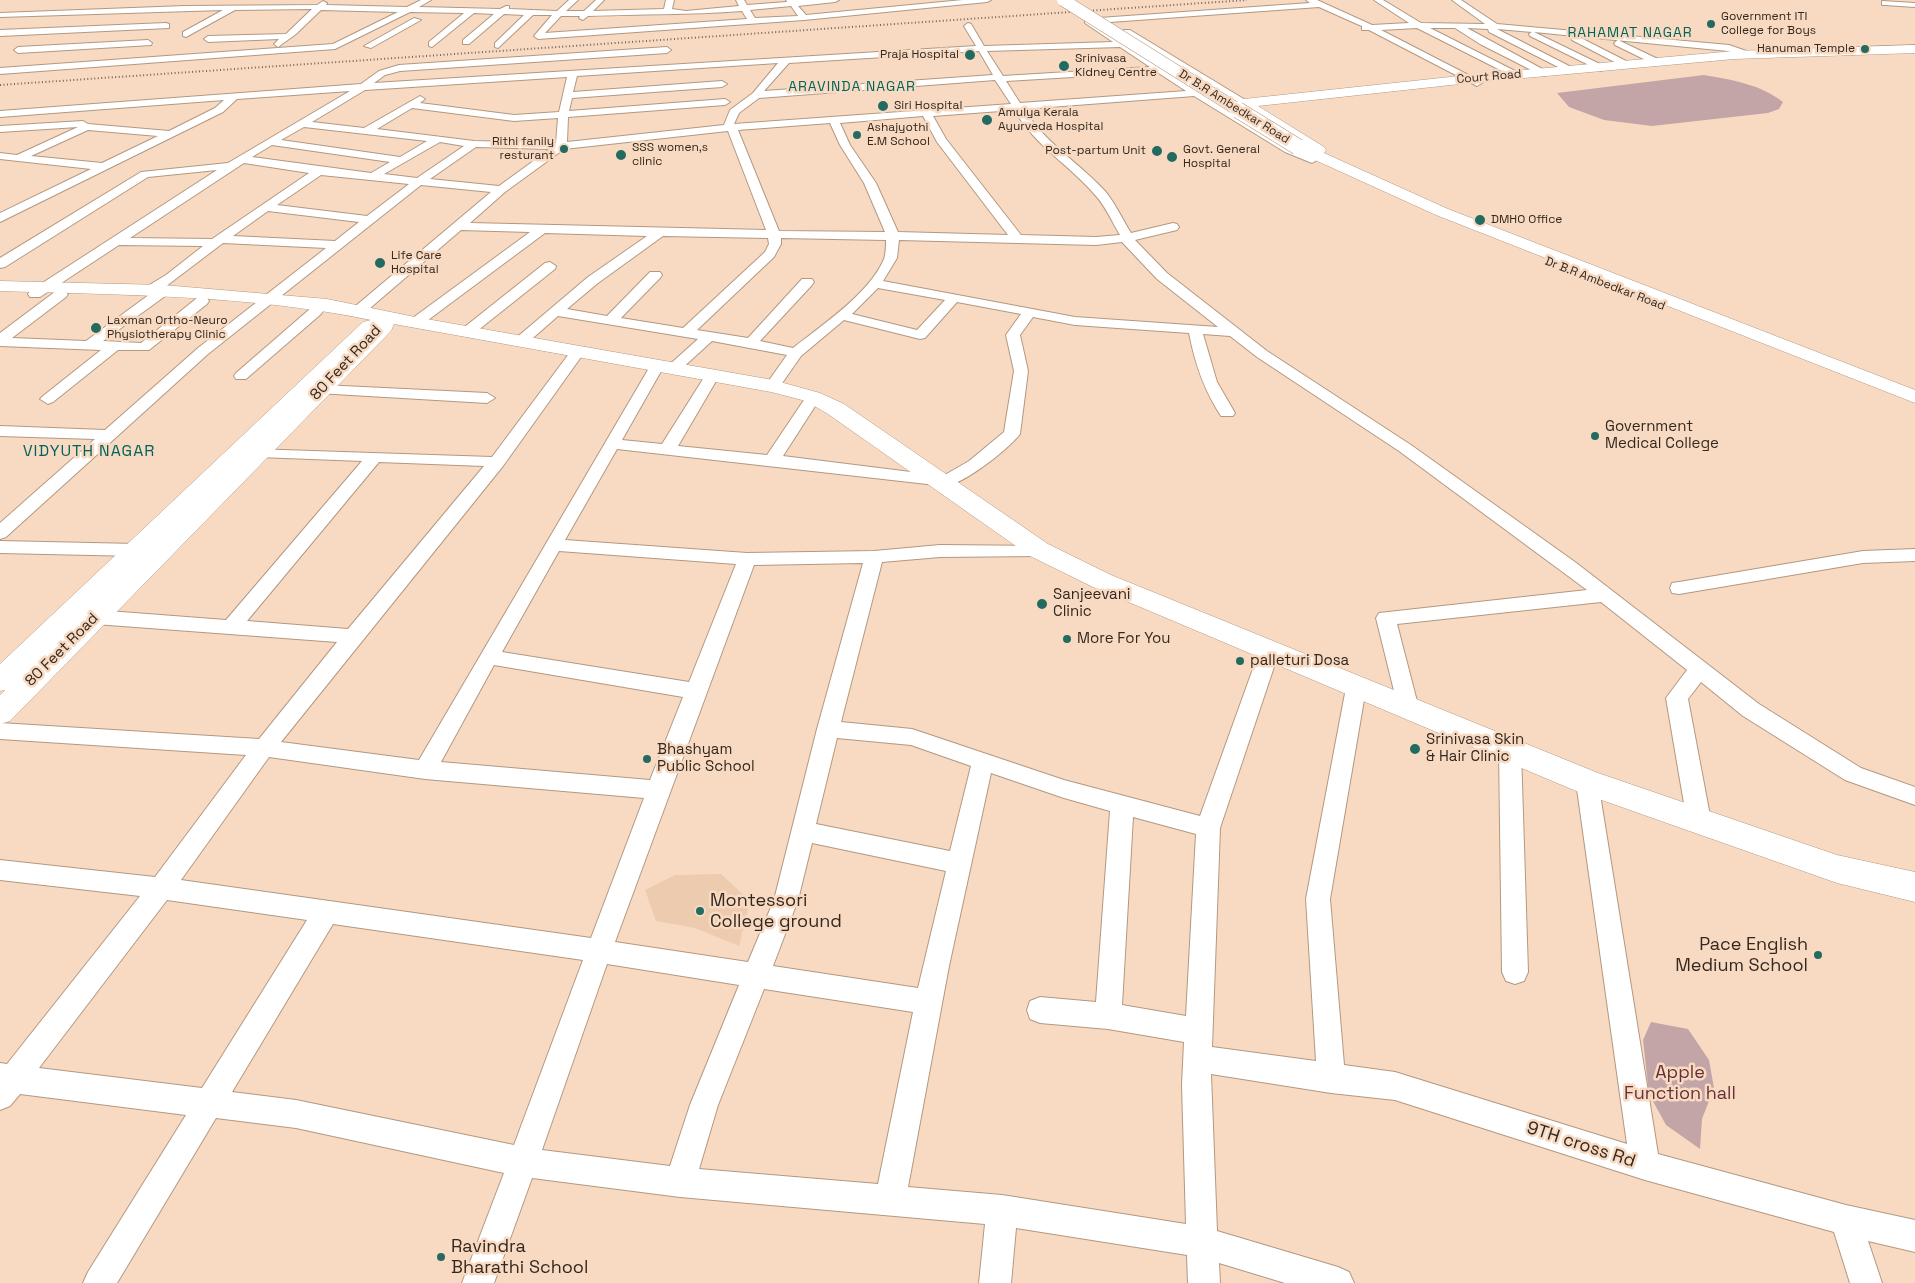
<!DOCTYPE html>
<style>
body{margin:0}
canvas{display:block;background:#f8dac2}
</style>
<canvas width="1915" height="1283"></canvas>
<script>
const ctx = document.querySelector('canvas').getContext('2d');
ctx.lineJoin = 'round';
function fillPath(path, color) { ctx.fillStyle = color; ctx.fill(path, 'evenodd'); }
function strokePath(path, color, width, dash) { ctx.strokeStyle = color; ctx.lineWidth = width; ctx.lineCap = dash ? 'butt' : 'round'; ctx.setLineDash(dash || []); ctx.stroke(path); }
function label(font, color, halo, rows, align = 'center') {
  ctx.font = font + ' "Space Grotesk",sans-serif'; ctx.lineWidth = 5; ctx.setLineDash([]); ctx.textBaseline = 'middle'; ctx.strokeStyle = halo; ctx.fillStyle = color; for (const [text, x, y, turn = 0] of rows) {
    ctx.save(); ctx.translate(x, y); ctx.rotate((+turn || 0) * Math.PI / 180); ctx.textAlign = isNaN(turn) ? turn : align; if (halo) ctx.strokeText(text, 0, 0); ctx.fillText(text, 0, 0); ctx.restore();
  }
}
fillPath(new Path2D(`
 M721,874L750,901L739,946L695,928L656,921L645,890L675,875Z`), '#edcbaf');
fillPath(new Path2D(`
 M1704,75C1732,80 1760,84 1783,102L1779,109L1768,113L1652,126L1604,120L1569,107L1557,93Z
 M1651,1022L1688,1029L1709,1060L1714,1088L1702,1119L1700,1149L1666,1125L1649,1094L1643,1040Z`), '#c3a5a7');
const street = new Path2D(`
 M421,0H431L419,7L500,9L506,6H509V9L557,11L569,0H578L566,11H584L596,0H604L593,11L664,9L666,0H674L672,9L686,11L739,6L736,0H744L747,5L787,2L786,0H839L835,2L798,6L806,15L963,0H991L987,2L804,20L538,39L534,36L552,15H533L498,48L495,47V43L524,15L504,14L469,44H463V40L494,14L474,13L432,47L429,46V42L464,13L410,12L335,49L0,74V68L333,44L398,12L321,10L296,34L278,47L274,44L279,39L208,42L204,39L208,36L286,34L312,9L235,10L186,37L183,36V32L223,10L0,17V13L185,6L317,5L323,1L327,3L326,5L407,7ZM791,6L798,16L755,18L750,10ZM742,11L747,19L545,33L561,16H580L579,18L583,20L588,16C640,14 691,15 742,11Z
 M1306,0H1317L1372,25L1409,23L1374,0H1383L1421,23L1485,24L1452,0H1461L1497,24L1729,45L1752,53L1753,55L1749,58L1728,51L1534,32L1604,66L1606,68L1601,71L1530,36L1529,34L1532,32L1497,29L1573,68V72L1570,73L1489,32L1488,29L1467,28L1546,71V75L1543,76L1480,44L1455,28H1430L1519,73L1521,75L1516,78L1417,28L1381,30L1480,81L1482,83L1477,86L1369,30H1362V26L1357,24L1319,7L1096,23L1198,90L1214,89L1124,34V30H1130L1247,101V105L1244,106L1222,94L1206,95L1293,148L1317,160L1312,163L1285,152L1194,96L1024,109C1045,143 1078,162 1105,191C1115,203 1123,220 1131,233L1173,223L1177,224L1179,227L1177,230L1135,240L1167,273L1267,351L1411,445L1575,562L1759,704L1861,768L1915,787V805L1845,780L1743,716L1701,682L1688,699L1711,821L1707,828L1699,831L1691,828L1687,821L1666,698L1687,670L1601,602L1397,624L1419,709L1416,715L1408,717L1400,715L1376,618L1379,613L1587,590L1399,451L1257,357L1230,336L1203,334L1217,382L1235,413L1233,416H1221C1204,390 1195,364 1189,333L1075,325L1033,317L1020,335L1028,371L1020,434C1010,448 951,496 936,485L617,449L565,540L747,553L874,551L940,545L1045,546L1048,550L1045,554L1039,556L940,557L882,562L841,722L912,729L1064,780L1200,816L1259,652L1262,647L1269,645L1276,647L1279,652L1220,828L1212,1047L1316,1061L1306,899L1346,688L1349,683L1356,680L1363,683L1366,688L1330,899L1344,1065L1395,1072L1627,1144L1576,782L1579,776L1587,773L1595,776L1598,782L1658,1154L1846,1205L1915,1220V1252L1868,1241L1882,1283H1850L1834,1232L1645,1180L1395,1100L1331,1093L1211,1074L1217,1231L1338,1267L1349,1272L1354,1283H1285L1219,1263L1220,1283H1188L1187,1255L1016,1228L1011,1283H979L985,1224L680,1197L532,1178L494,1283H462L504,1173L296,1128L216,1118L117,1283H83L88,1272L186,1115L20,1094L10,1106L0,1110V1063L7,1064L140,896L0,880V860L155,877L246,755L0,739V723L259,739L337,642L95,624L88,622L85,617L88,612L95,610L226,620L362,461L259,457L253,455L251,452L253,449L492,457L574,347H584L586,350L503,466L281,742L419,760L652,363H662L664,366L622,440L662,444L705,376L712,372L719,376L678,446L767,455L808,394L813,392L821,397L783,456L943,476L969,461L1004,432L1014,371L1006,335L1021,314L957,302L925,338L920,339L844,320L801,356L778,389L773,391L765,386L787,355L712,341L678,372H668L666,369L668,366L698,339L558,316L526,344H516L514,341L516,338L588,277L647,236L545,233L420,326H410L408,323L410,320L530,232L461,230L362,315H352L350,312L352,309L491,192L421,185L208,354L6,537L0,539V523L95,439L0,436V426L105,430L198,348L326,248L223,243L165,287L170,291L168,294L103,341L141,343L197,298H207L209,301L207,304L149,350H118L53,402L48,404L40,399L43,396L101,350L0,346V333L56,291L61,290L68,294L66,297L12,338L86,341L150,294L144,290L146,287L166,275L203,246L119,245L40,297H30L28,294L30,291L217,170L148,177L5,267L0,268V258L141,172L228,163L350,91L237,99L223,112L0,222V213L91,169L0,159V153L17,155L78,127L0,132V126L83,121L88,124L169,131L215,108L224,100L0,117V111L361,84L379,71L399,65L667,47L671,50L667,53L400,71L385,75L374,83L976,46L964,26L968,23L971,24L984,46L1113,42L1085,23V19L1310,3ZM1120,47L1150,67L1003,76L987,51ZM979,51L993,75L764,91L789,63ZM778,63L753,93L730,110L724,125L567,142L568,117L725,105L730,102L725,99L569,111L572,98L722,87L727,84L722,81L573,92L577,76ZM1157,72L1186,91L1020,103L1006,81ZM567,77L559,112L514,115L420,103L425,99L420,96L364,128L312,122L365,90ZM995,80L1011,104L734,124L739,113L759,98ZM412,108L514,121L558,118L556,143L474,141L377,129ZM1014,110C1038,149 1068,163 1096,196C1106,207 1112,222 1120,235L1096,237L1021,235L946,139L933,116ZM923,116L937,142L1008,235L898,232L876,183L850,145L840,123ZM830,123L840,145L864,183L885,232L779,231L738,130ZM304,127L427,141L400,157L281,140ZM88,130L158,136L102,163L31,156ZM728,131L766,230L470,223L505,192L564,149ZM440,142L464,146L417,178L384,174ZM272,145L390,162L371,173L252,157ZM476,147L550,149L499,186L430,179ZM244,163L309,173L212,239L130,238ZM321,175L409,184L367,216L277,205ZM268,211L359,222L335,241L233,236ZM663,236L768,238L769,244L765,252L683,328L621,318L660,278L662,275L660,272H650L607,316L567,309L598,283ZM781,238L886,240C886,245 886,253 884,259C870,293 822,325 793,348L760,341L812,285L814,282L812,279H802L748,338L697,330L774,257L781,244ZM899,240L1096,245L1122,242L1157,279L1218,327L1075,317L883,281L897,258ZM878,288L945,300L917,330L852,314ZM379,462L484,466L348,629L247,621ZM559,551L736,564L689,682L502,652ZM863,563L817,729L774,900L748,962L615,942L754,565ZM494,665L683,697L650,780L441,762ZM837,738L911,745L971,766L950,851L816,824ZM269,757L425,779L644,798L591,938L181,880ZM991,773L1064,798L1110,811L1096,1002L1040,997L1030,1001L1027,1010L1030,1019L1040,1023L1108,1029L1184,1042L1182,1085L1186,1224L1002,1195L908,1187L949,966ZM1133,817L1196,834L1186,1016L1122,1005ZM812,843L946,871L918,988L773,966L798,900ZM167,900L307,920L202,1088L39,1068ZM333,924L583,960L514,1145L296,1100L232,1092ZM607,964L739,985L690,1105L670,1166L542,1150ZM764,989L913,1012L878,1184L699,1169L718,1105Z
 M1882,1L1915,3V7L1885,5H1882Z
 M414,18L421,20L371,48L364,46Z
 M166,23L169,24V28L0,36V30Z
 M1575,35L1632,64L1634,66L1626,68L1572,40L1571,38Z
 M148,40L152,43L151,45L18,53L14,50L18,47Z
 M1618,40L1662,61L1664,63L1656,65L1615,45L1614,43Z
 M550,262L556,266L555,269L472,335H462L460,332L462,329L545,263Z
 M316,307L323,311L321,314L246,379H236L234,376L236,373L311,308Z
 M322,385L487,393L495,398L487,403L317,393L314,390L317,387Z
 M0,541L137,544L143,546L146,550L143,554L137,556L0,553Z
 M1915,549V561L1863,563L1679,594L1672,593L1670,588L1672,583L1679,582L1863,551Z
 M1510,742L1518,745L1521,751L1528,972L1524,981L1515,984L1506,981L1502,972L1499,751L1502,745Z`);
const secondary = new Path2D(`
 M1915,45V53L1734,59L1469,83L1258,106L1324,147L1326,150L1324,153L1448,209L1915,390V403L1436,215L1293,150L1291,147L1297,143L1237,103L1244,99L1469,75L1734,51Z
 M0,281L163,285L327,299L415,317L773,380L820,393L844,404L1048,544L1111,575L1598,773L1837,855L1915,872V902L1837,883L1576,791L1093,587L1030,556L828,414L806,401L771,392L394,324L391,331L10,721L0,724V695L5,690L0,691V664L363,322L371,320C251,295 123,295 0,291Z`);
strokePath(street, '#b39881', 2);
strokePath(secondary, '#b39881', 1);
fillPath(street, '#fff');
fillPath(secondary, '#fff');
strokePath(new Path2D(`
 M0,85L1247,0`), '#766456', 2, [1, 2.5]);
const secondaryBridgeFar1 = new Path2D(`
 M1063,0L1240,111`);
const secondaryBridge = new Path2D(`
 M1238,110L1298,147`);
strokePath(secondaryBridgeFar1, '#b39881', 13, []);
strokePath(secondaryBridge, '#b39881', 17, []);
strokePath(secondaryBridgeFar1, '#fff', 12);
strokePath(secondaryBridge, '#fff', 16);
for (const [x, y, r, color] of [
 [1711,24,5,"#236a60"],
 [1865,49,5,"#236a60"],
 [970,55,6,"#236a60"],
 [1064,66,6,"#236a60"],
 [883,106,6,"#236a60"],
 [987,120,6,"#236a60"],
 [857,135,5,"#236a60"],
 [564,149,5,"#236a60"],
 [1157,151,6,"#236a60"],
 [621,155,6,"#236a60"],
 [1172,157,6,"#236a60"],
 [1480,220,6,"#236a60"],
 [380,263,6,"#236a60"],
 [96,328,6,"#236a60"],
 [1595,436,5,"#236a60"],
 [1042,604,6,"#236a60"],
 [1067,639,5,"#236a60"],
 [1240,661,5,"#236a60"],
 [1415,749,6,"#236a60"],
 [647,759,5,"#236a60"],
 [700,911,5,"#236a60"],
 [1818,955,5,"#236a60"],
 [441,1257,5,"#236a60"]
]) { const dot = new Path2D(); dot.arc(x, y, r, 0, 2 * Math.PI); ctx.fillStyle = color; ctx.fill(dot); strokePath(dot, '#f8dac2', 2); }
label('12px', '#33281f', '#f8dac2', [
 ["Government ITI",1721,17],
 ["College for Boys",1721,31],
 ["Hanuman Temple",1855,49,"right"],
 ["Praja Hospital",959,55,"right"],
 ["Srinivasa",1075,59],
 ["Kidney Centre",1075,73],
 ["Siri Hospital",894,106],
 ["Amulya Kerala",998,113],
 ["Ayurveda Hospital",998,127],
 ["Ashajyothi",867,128],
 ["E.M School",867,142],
 ["Rithi fanily",554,142,"right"],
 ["resturant",554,156,"right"],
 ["SSS women,s",632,148],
 ["clinic",632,162],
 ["Govt. General",1183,150],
 ["Hospital",1183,164],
 ["Post-partum Unit",1146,151,"right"],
 ["DMHO Office",1491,220],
 ["Life Care",391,256],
 ["Hospital",391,270],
 ["Laxman Ortho-Neuro",107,321],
 ["Physiotherapy Clinic",107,335]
], 'left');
label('12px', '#33281f', '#f8dac2', [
 ["Court Road",1489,77,-5],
 ["Dr B.R Ambedkar Road",1234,107,32],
 ["Dr B.R Ambedkar Road",1605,284,21]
]);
ctx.letterSpacing = '1px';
label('14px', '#016359', '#f8dac2', [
 ["RAHAMAT NAGAR",1630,33],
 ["ARAVINDA NAGAR",852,87]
]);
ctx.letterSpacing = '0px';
label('15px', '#33281f', '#f8dac2', [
 ["80 Feet Road",346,363,-47],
 ["80 Feet Road",62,650,-45]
]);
label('15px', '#33281f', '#f8dac2', [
 ["Government",1605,427],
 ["Medical College",1605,444],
 ["Sanjeevani",1053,595],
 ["Clinic",1053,612],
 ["More For You",1077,639],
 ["palleturi Dosa",1250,661],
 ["Srinivasa Skin",1426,740],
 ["& Hair Clinic",1426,757],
 ["Bhashyam",657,750],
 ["Public School",657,767]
], 'left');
ctx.letterSpacing = '1px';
label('16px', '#016359', '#f8dac2', [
 ["VIDYUTH NAGAR",89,452]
]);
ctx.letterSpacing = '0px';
label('18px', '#33281f', '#f8dac2', [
 ["Montessori",710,901],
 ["College ground",710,922],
 ["Pace English",1808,945,"right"],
 ["Medium School",1808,966,"right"],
 ["Ravindra",451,1247],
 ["Bharathi School",451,1268]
], 'left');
label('18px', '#653037', '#f8dac2', [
 ["Apple",1680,1073],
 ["Function hall",1680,1094]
]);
label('18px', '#33281f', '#f8dac2', [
 ["9TH cross Rd",1581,1145,18]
]);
</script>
